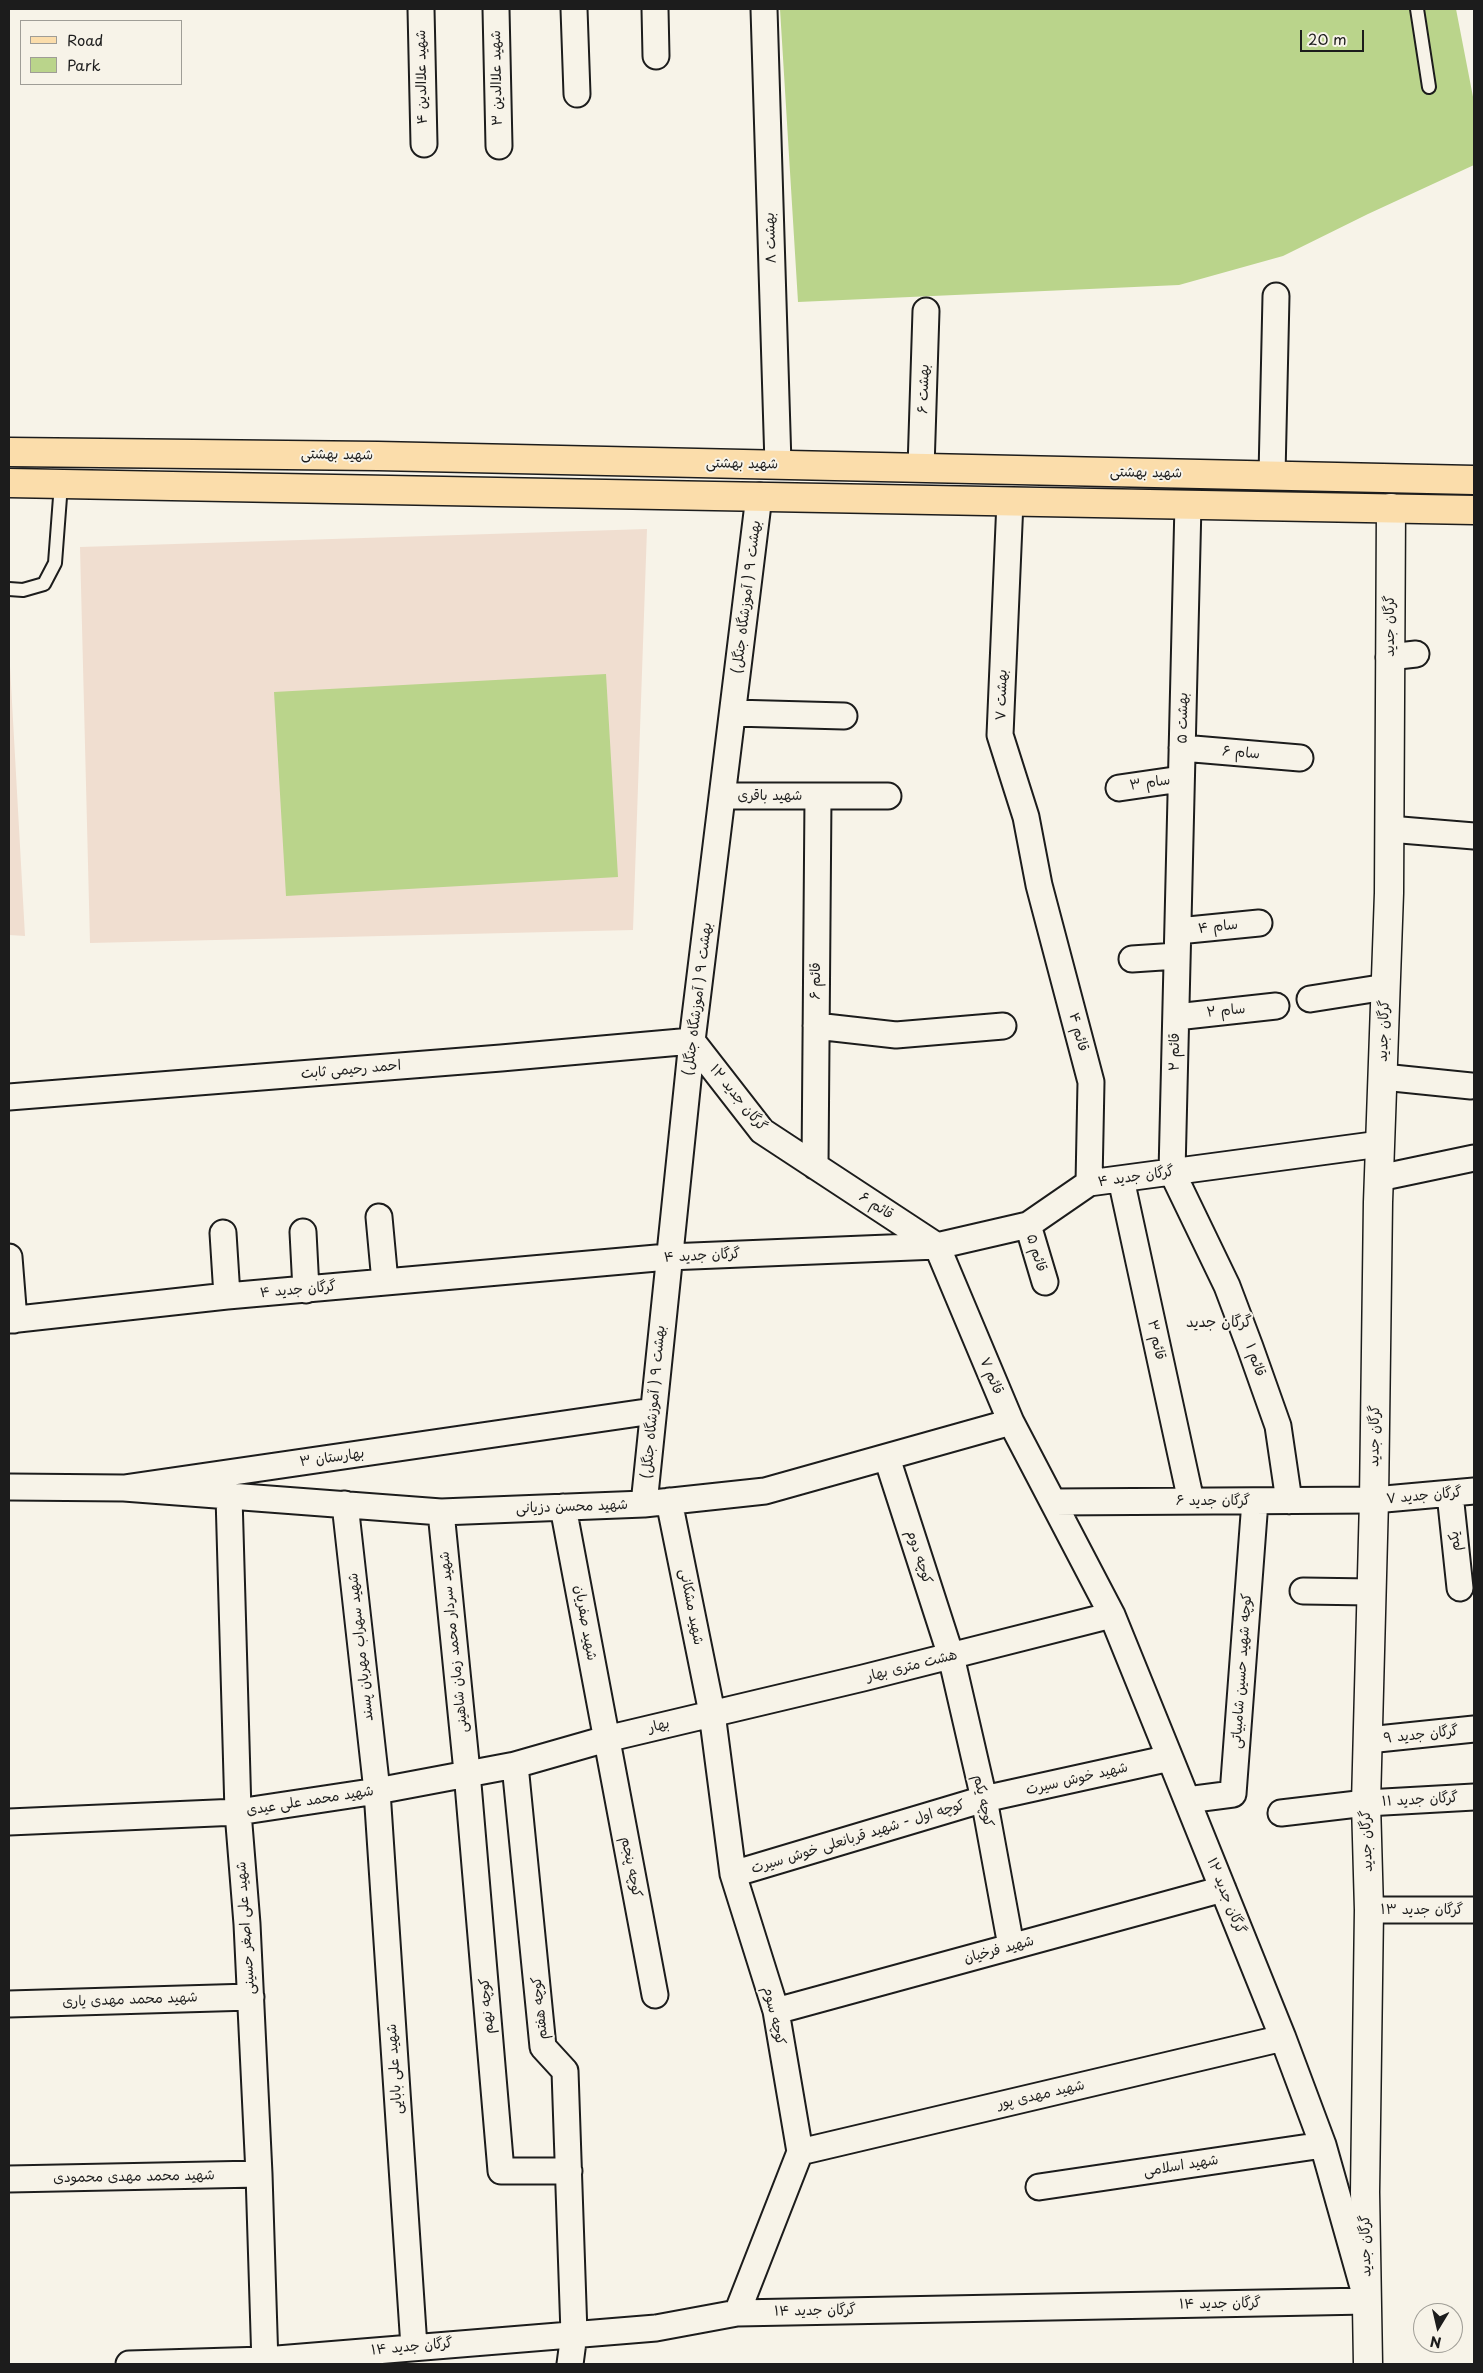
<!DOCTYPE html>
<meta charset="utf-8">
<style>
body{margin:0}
#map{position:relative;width:1483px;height:2373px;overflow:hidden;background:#f7f3e8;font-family:"Playpen Sans",sans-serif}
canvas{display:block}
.frame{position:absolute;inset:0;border:10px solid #1c1c1c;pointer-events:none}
.legend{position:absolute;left:20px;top:20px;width:162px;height:65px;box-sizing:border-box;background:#f7f3e8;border:1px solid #9f9d96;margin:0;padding:6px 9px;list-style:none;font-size:15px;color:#1c1c1c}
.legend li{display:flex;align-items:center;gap:10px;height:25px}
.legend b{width:25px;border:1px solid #9f9d96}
.north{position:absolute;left:1413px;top:2303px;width:50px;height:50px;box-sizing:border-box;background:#f7f3e8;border:1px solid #9f9d96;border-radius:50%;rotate:189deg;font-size:14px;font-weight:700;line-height:20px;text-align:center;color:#1c1c1c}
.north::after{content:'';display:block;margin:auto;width:18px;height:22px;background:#1c1c1c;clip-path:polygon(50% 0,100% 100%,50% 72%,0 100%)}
.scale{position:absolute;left:1300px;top:30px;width:64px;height:22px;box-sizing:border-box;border:2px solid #1c1c1c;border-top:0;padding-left:6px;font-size:15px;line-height:18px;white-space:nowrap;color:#1c1c1c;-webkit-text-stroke:4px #f7f3e8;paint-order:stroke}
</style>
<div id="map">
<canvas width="1483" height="2373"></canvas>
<div class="frame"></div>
<ul class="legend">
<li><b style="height:6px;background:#fbddab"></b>Road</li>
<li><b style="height:14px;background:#bad48b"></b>Park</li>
</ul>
<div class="north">N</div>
<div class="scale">20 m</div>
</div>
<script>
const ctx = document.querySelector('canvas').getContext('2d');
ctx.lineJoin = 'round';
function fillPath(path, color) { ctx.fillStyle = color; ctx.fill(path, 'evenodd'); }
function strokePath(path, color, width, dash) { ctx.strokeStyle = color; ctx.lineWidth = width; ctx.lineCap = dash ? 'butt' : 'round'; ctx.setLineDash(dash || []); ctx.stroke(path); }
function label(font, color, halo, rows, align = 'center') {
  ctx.font = font + ' "Playpen Sans","Playpen Sans Arabic",sans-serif'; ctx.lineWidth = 4; ctx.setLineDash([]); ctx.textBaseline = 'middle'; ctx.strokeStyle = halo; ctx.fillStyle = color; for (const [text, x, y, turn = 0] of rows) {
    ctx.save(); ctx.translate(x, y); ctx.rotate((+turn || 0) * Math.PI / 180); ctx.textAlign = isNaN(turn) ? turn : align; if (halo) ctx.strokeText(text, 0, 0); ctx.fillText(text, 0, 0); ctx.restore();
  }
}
fillPath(new Path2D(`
 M647,529L633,930L90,943L80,547Z
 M9,648L25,936L9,935Z`), '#f0ded0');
fillPath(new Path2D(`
 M780,9H1456L1474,102V165L1368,214L1283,256L1179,285L798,302Z
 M606,674L618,877L286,896L274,692Z`), '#bad48b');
const lane = new Path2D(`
 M1417,9L1429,87
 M9,589L23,590L44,584L55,563L61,484`);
const street = new Path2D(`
 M421,9L424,144
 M496,9L499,146
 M574,9L577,94
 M655,9L656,56
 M764,9L778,464
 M921,468L926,311
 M1272,475L1276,296
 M1010,501L1000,735L1026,817L1039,885L1091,1082L1089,1183
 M1188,504L1172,1172L1227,1286L1250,1347L1278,1426L1289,1501
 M1389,657L1416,654
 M733,713L844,716
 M1182,748L1300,758
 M1119,788L1181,779
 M723,796H888
 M1389,829L1474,836
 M1178,931L1259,923
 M1132,959L1177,956
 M1310,999L1386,987
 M1176,1017L1276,1006
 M816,1026L896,1035L1003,1026
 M1383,1077L1471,1086
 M9,1097L501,1058L692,1041L762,1131L937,1246
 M815,1166L818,797
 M1379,1178L1474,1158
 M1121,1179L1191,1501
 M379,1217L385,1282
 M1028,1225L1045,1282
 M303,1232L306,1290
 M223,1233L227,1296
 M9,1257L14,1320
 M9,1320L227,1296L668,1257L937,1246L1028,1225L1089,1183L1380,1144
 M887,1458L951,1656L984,1799L1011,1946
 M9,1487L124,1488L653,1411
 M124,1488L441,1512L644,1504L765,1491L1011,1422
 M1450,1494L1460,1588
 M229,1496L238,1812L247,1924L259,2174L265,2364
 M669,1501L712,1713L733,1874L776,2011L800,2152L737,2313
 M1053,1502L1374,1500L1474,1491
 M345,1504L377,1791L414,2347
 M644,1504L692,1041L759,496
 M563,1507L655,1995
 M441,1512L467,1772L501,2171H569
 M1303,1591L1372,1592
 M1368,1740L1474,1729
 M515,1765L543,2047L565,2071L574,2334L570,2364
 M1187,1800L1233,1794L1255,1501
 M1281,1813L1366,1803L1474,1797
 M9,1822L238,1812L377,1791L515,1765L606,1739L863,1678L1112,1615
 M733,1874L984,1799L1170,1758
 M1369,1910H1474
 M9,2004L251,1997
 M776,2011L1223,1889
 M800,2152L1283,2038
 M9,2179L259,2174
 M1039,2187L1323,2145
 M129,2364L265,2360L656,2328L737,2313L1367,2301L1323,2145L1283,2038L1170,1758L1112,1615L1011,1422L937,1246`);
const secondary = new Path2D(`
 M1368,2364L1365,2192L1369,1910L1366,1803L1374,1500L1378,1202L1389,893L1391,508`);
const primary = new Path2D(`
 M9,452L378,456L1474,480
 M9,483L1474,510`);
strokePath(lane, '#1c1c1c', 16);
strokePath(street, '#1c1c1c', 29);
strokePath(secondary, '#1c1c1c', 31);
strokePath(primary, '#1c1c1c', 31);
strokePath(lane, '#f7f3e8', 12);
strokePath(street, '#f7f3e8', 25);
strokePath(secondary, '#f7f3e8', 28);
strokePath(primary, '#fbddab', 28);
label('14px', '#1c1c1c', '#f7f3e8', [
 ["۴ شهید علاالدین",422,77,-91],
 ["۳ شهید علاالدین",497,78,-91],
 ["۸ بهشت",771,238,-92],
 ["۶ بهشت",924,389,-88],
 ["شهید بهشتی",337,455,1],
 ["شهید بهشتی",742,464,1],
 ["شهید بهشتی",1146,473,1],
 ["بهشت ۹ ( آموزشگاه جنگل)",747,597,-83],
 ["گرگان جدید",1390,626,-90],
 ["بهشت ۷",1002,695,-88],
 ["بهشت ۵",1183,718,-89],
 ["۶ سام",1241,753,5],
 ["۳ سام",1150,783,-8],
 ["شهید باقری",770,796],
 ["۴ سام",1218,927,-6],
 ["قائم ۶",816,981,-89],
 ["بهشت ۹ ( آموزشگاه جنگل)",698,999,-83],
 ["۲ سام",1226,1011,-6],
 ["گرگان جدید",1384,1031,-88],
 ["قائم ۴",1078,1032,75],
 ["۲ قائم",1175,1052,-89],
 ["احمد رحیمی ثابت",351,1070,-5],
 ["گرگان جدید ۱۲",738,1098,51],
 ["گرگان جدید ۴",1136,1177,-8],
 ["۶ قائم",876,1206,33],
 ["۵ قائم",1036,1253,73],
 ["گرگان جدید ۴",702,1256,-3],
 ["گرگان جدید ۴",298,1290,-5],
 ["۳ قائم",1156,1340,78],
 ["۱ قائم",1255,1360,71],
 ["۷ قائم",991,1376,67],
 ["بهشت ۹ ( آموزشگاه جنگل)",654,1402,-85],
 ["گرگان جدید",1375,1436,-89],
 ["بهارستان ۳",332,1458,-8],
 ["گرگان جدید ۷",1424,1496,-5],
 ["گرگان جدید ۶",1213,1501],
 ["شهید محسن دزیانی",572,1507,-2],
 ["یکم",1455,1541,-96],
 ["کوچه دوم",919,1557,72],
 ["شهید مشکانی",691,1607,79],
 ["شهید صفریان",585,1623,80],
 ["شهید سردار محمد زمان شاهینی",454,1642,-96],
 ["شهید سهراب مهربان پسند",361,1647,-96],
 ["هشت متری بهار",912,1666,-14],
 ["کوچه شهید حسین شامبیاتی",1242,1671,-86],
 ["بهار",659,1726,-14],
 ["گرگان جدید ۹",1421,1735,-6],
 ["شهید خوش سیرت",1077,1779,-13],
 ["گرگان جدید ۱۱",1420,1800,-3],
 ["شهید محمد علی عیدی",310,1801,-9],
 ["کوچه یکم",983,1801,78],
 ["کوچه اول - شهید قربانعلی خوش سیرت",858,1837,-17],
 ["گرگان جدید",1367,1841,-92],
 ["کوچه پنجم",631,1867,79],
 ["گرگان جدید ۱۲",1226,1896,68],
 ["گرگان جدید ۱۳",1422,1910],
 ["شهید علی اصغر حسینی",246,1928,-94],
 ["شهید فرخیان",999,1950,-15],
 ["شهید محمد مهدی یاری",130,2000,-2],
 ["کوچه نهم",487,2006,-95],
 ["کوچه هفتم",540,2008,-96],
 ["کوچه سوم",774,2016,77],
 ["شهید علی بابایی",395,2069,-94],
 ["شهید مهدی پور",1041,2095,-13],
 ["شهید اسلامی",1181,2166,-9],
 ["شهید محمد مهدی محمودی",134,2177,-1],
 ["گرگان جدید",1366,2246,-91],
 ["گرگان جدید ۱۴",1220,2304,-1],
 ["گرگان جدید ۱۴",815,2311,-1],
 ["گرگان جدید ۱۴",412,2347,-5]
]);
label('15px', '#1c1c1c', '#f7f3e8', [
 ["گرگان جدید",1219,1323]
]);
</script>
